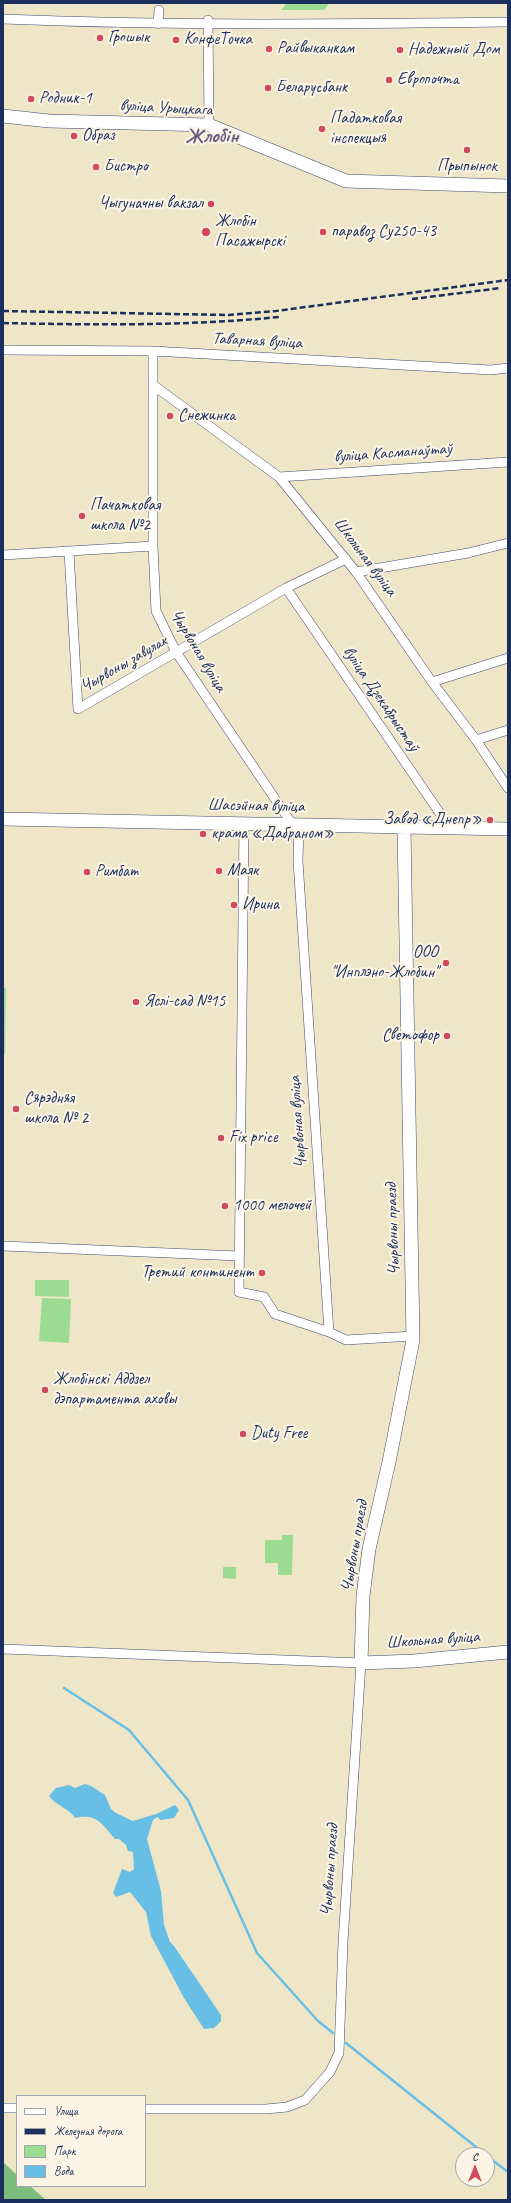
<!DOCTYPE html>
<meta charset="utf-8">
<style>
body{margin:0}
#map{position:relative;width:511px;height:2203px;overflow:hidden;background:#efe6c8;font-family:Caveat,sans-serif}
canvas{display:block}
.frame{position:absolute;inset:0;border:4px solid #1b2f5e;pointer-events:none}
.legend{position:absolute;left:16px;top:2095px;width:130px;height:92px;box-sizing:border-box;background:#fcf5e5;border:1px solid #a2a6af;margin:0;padding:5px 7px;list-style:none;font-size:12px;color:#1b2f5e}
.legend li{display:flex;align-items:center;gap:8px;height:20px}
.legend b{width:20px;border:1px solid #a2a6af}
.north{position:absolute;left:455px;top:2147px;width:40px;height:40px;box-sizing:border-box;background:#fcf5e5;border:1px solid #a2a6af;border-radius:50%;rotate:0deg;font-size:11px;font-weight:700;line-height:16px;text-align:center;color:#1b2f5e}
.north::after{content:'';display:block;margin:auto;width:14px;height:18px;background:#d1495b;clip-path:polygon(50% 0,100% 100%,50% 72%,0 100%)}
</style>
<div id="map">
<canvas width="511" height="2203"></canvas>
<div class="frame"></div>
<ul class="legend">
<li><b style="height:5px;background:#fff"></b>Улица</li>
<li><b style="height:5px;background:#1b2f5e"></b>Железная дорога</li>
<li><b style="height:11px;background:#9cdc92"></b>Парк</li>
<li><b style="height:11px;background:#68bfe5"></b>Вода</li>
</ul>
<div class="north">С</div>
</div>
<script>
const ctx = document.querySelector('canvas').getContext('2d');
ctx.lineJoin = 'round';
function fillPath(path, color) { ctx.fillStyle = color; ctx.fill(path, 'evenodd'); }
function strokePath(path, color, width, dash) { ctx.strokeStyle = color; ctx.lineWidth = width; ctx.lineCap = dash ? 'butt' : 'round'; ctx.setLineDash(dash || []); ctx.stroke(path); }
function label(font, color, halo, rows, align = 'center') {
  ctx.font = font + ' Caveat,sans-serif'; ctx.lineWidth = 4; ctx.setLineDash([]); ctx.textBaseline = 'middle'; ctx.strokeStyle = halo; ctx.fillStyle = color; for (const [text, x, y, turn = 0] of rows) {
    ctx.save(); ctx.translate(x, y); ctx.rotate((+turn || 0) * Math.PI / 180); ctx.textAlign = isNaN(turn) ? turn : align; if (halo) ctx.strokeText(text, 0, 0); ctx.fillText(text, 0, 0); ctx.restore();
  }
}
fillPath(new Path2D(`
 M287,3L329,4L324,10H281Z
 M3,988H6L5,1054H3Z
 M35,1280H69V1297L35,1296Z
 M42,1298L71,1299L69,1343L39,1341Z
 M282,1535H293L292,1575H278V1563H265V1540H282Z
 M223,1567H236V1579L223,1578Z`), '#9cdc92');
fillPath(new Path2D(`
 M3,2162L17,2175V2186H30L46,2200H3Z`), '#7dbc7c');
fillPath(new Path2D(`
 M85,1784L91,1786L105,1795L111,1809L116,1813L133,1821L156,1814L175,1805L179,1810L174,1818L161,1820L157,1817L153,1820L147,1839L161,1891L164,1925L170,1942L174,1946L221,2015V2021L214,2028L204,2029L184,1998L151,1936L146,1912L130,1892L116,1897L113,1893L122,1869L130,1872L134,1869L133,1852L128,1851L126,1845L119,1839H115C102,1824 97,1813 75,1818C69,1808 56,1806 49,1796L56,1788L69,1785L75,1788Z`), '#68bfe5');
strokePath(new Path2D(`
 M64,1688L129,1730L188,1800L257,1953L318,2021L333,2033
 M346,2043L486,2155
 M487,2156L508,2172`), '#68bfe5', 2.5);
const street = new Path2D(`
 M3,19C171,26 340,24 508,22
 M208,20L209,125
 M158,24L159,10
 M3,350L153,351L491,370L508,368
 M153,351V546L156,611L176,652L292,824
 M153,385L279,477L356,572L432,682L476,740L508,788
 M279,477L508,462
 M69,552L78,709L286,588L346,559
 M3,555L153,546
 M356,572L468,553L508,543
 M286,588L450,828
 M432,682L508,658
 M476,740L508,730
 M244,824L239,1292L264,1297L275,1314L329,1332
 M299,824L298,861L329,1332L346,1340L413,1336
 M3,1246L239,1256
 M3,1649L361,1663L343,1942L339,2053L330,2072L305,2100L287,2107L266,2109H145
 M3,2108H17`);
const secondary = new Path2D(`
 M3,116L49,121L209,125L346,181L508,186
 M3,819L508,829
 M404,828L413,1340L389,1462L369,1549L363,1596L361,1663L414,1661L508,1652`);
strokePath(street, '#3b4a6e', 10);
strokePath(secondary, '#3b4a6e', 14);
strokePath(street, '#fff', 9);
strokePath(secondary, '#fff', 13);
strokePath(new Path2D(`
 M412,299L501,288
 M3,311L229,315L276,311L508,280
 M3,323C95,325 187,326 279,317`), '#1b2f5e', 2.5, [6, 3]);
for (const [x, y, r, color] of [
 [100,38,4,"#d1495b"],
 [176,40,4,"#d1495b"],
 [269,49,4,"#d1495b"],
 [400,50,4,"#d1495b"],
 [389,80,4,"#d1495b"],
 [268,88,4,"#d1495b"],
 [31,99,4,"#d1495b"],
 [322,129,4,"#d1495b"],
 [74,136,4,"#d1495b"],
 [467,150,4,"#d1495b"],
 [96,167,4,"#d1495b"],
 [211,204,4,"#d1495b"],
 [206,232,5,"#d1495b"],
 [323,232,4,"#d1495b"],
 [170,416,4,"#d1495b"],
 [82,516,4,"#d1495b"],
 [490,820,4,"#d1495b"],
 [203,834,4,"#d1495b"],
 [219,871,4,"#d1495b"],
 [87,872,4,"#d1495b"],
 [234,905,4,"#d1495b"],
 [446,963,4,"#d1495b"],
 [136,1002,4,"#d1495b"],
 [447,1036,4,"#d1495b"],
 [16,1109,4,"#d1495b"],
 [221,1138,4,"#d1495b"],
 [225,1206,4,"#d1495b"],
 [262,1273,4,"#d1495b"],
 [45,1390,4,"#d1495b"],
 [243,1434,4,"#d1495b"]
]) { const dot = new Path2D(); dot.arc(x, y, r, 0, 2 * Math.PI); ctx.fillStyle = color; ctx.fill(dot); strokePath(dot, '#fcf5e5', 1.5); }
label('17px', '#1b2f5e', '#fcf5e5', [
 ["Грошык",108,38],
 ["КонфеТочка",184,40],
 ["Райвыканкам",277,49],
 ["Надежный Дом",408,50],
 ["Европочта",397,80],
 ["Беларусбанк",276,88],
 ["Родник-1",39,99],
 ["Падатковая",330,119],
 ["інспекцыя",330,139],
 ["Образ",82,136],
 ["Бистро",104,167],
 ["Прыпынок",467,167,"center"],
 ["Чыгуначны вакзал",203,204,"right"],
 ["Жлобін",215,222],
 ["Пасажырскі",215,242],
 ["паравоз Су250-43",331,232],
 ["Снежинка",178,416],
 ["Пачатковая",90,506],
 ["школа №2",90,526],
 ["Завод «Днепр»",482,820,"right"],
 ["крама «Дабраном»",211,834],
 ["Маяк",227,871],
 ["Римбат",95,872],
 ["Ирина",242,905],
 ["ООО",438,953,"right"],
 ["\"Инплэно-Жлобин\"",438,973,"right"],
 ["Яслі-сад №15",144,1002],
 ["Светофор",439,1036,"right"],
 ["Сярэдняя",24,1099],
 ["школа № 2",24,1119],
 ["Fix price",229,1138],
 ["1000 мелочей",233,1206],
 ["Третий континент",254,1273,"right"],
 ["Жлобінскі Аддзел",53,1380],
 ["дэпартамента аховы",53,1400],
 ["Duty Free",251,1434]
], 'left');
label('17px', '#1b2f5e', '#fcf5e5', [
 ["вуліца Урыцкага",166,108,3],
 ["Таварная вуліца",257,341,3],
 ["вуліца Касманаўтаў",393,453,-4],
 ["Школьная вуліца",365,557,53],
 ["Чырвоная вуліца",198,651,59],
 ["Чырвоны завулак",124,664,-30],
 ["вуліца Дзекабрыстаў",381,699,56],
 ["Шасэйная вуліца",256,806,1],
 ["Чырвоная вуліца",298,1122,-94],
 ["Чырвоны праезд",393,1229,-92],
 ["Чырвоны праезд",355,1546,-80],
 ["Школьная вуліца",433,1640,-4],
 ["Чырвоны праезд",330,1870,-86]
]);
label('bold 21px', '#645c82', '#fcf5e5', [
 ["Жлобін",212,136]
]);
</script>
